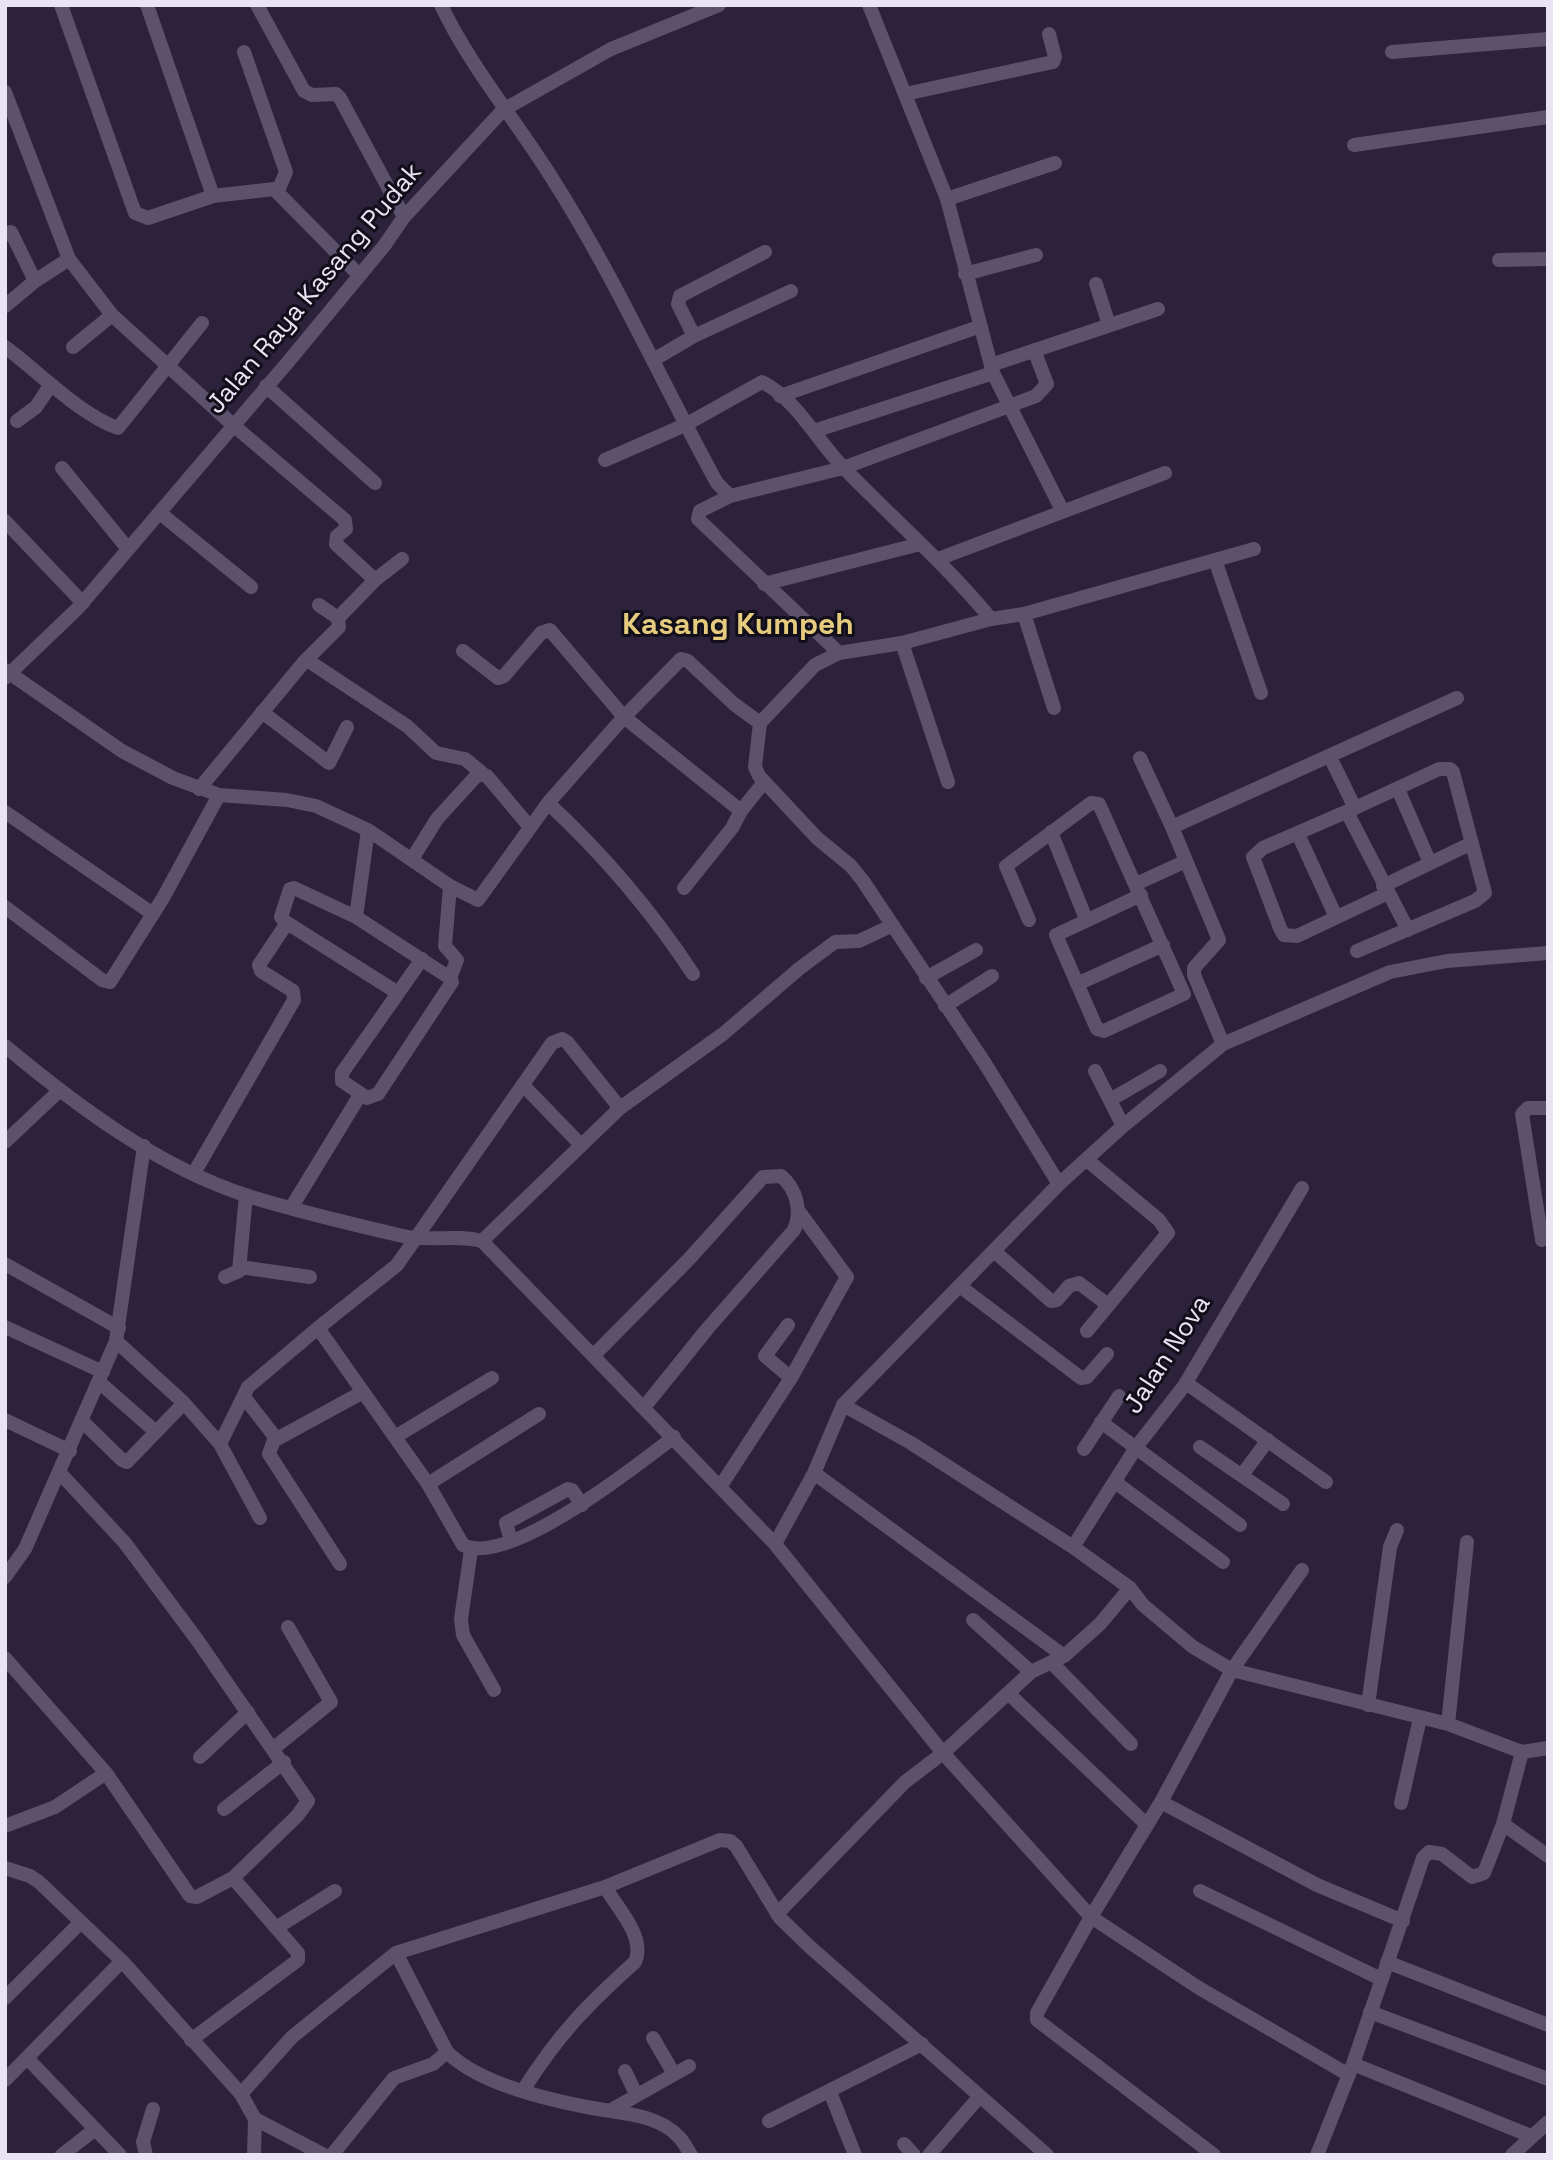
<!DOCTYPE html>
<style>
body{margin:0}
#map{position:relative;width:1553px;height:2160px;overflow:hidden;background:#2c223b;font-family:"Space Grotesk",sans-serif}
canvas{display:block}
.frame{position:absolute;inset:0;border:7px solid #e9e3f4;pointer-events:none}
</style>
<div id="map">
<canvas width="1553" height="2160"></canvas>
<div class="frame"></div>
</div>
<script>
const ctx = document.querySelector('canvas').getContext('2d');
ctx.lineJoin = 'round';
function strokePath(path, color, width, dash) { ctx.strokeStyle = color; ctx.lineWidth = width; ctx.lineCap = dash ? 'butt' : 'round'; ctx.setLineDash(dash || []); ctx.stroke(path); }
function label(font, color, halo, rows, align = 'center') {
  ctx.font = font + ' "Space Grotesk",sans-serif'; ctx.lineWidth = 6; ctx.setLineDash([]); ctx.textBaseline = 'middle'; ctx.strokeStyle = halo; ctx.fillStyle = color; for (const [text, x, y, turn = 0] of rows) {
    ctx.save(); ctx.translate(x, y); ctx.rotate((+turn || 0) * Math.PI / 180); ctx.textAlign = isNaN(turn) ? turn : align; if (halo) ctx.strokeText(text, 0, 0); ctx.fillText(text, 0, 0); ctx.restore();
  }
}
strokePath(new Path2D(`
 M61,5L135,213L148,218L213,196L274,189L359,275
 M147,5L213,196
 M257,5L304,91L312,95L336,94L340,98L404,217
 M441,5C470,66 514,118 550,175C613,273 661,381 717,483L730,496L843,468L1036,396L1047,384L1034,350
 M869,5L947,199L993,373L1062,510
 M244,52L286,172L278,191
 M1392,52L1548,39
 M5,92L69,259L112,315L233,425L345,520L346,529L337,536L336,544L375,580
 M905,94L1053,62L1055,57L1049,34
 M1354,145L1548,117
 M947,199L1055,163
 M5,234L11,232L35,281
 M1499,260L1548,259
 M965,274L1036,255
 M1096,284L1109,325
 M5,306L35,281L69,259
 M694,336L678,304L680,296L765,252
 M5,347C38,371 80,415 118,428L202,323
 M73,347L112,315
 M653,360L694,336L791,291
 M991,365L1158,309
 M266,386L375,483
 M780,396L981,326
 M17,421L36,407L50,386
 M814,431L993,373
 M605,460L685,425L762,382C795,398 817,440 842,466C892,518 946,564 991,619
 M62,468L128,549
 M730,496L700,511L698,519L839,653
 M160,513L251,587
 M5,521L83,603
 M938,559L1165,473
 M1215,560L1261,693
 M764,584L920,544
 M1024,614L1054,708
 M338,618L375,580L402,559
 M902,643L948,782
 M463,651L498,678L504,676L541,633L550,630L624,717L741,811L764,782
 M307,660L407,726L436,753L465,759L482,773
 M5,670L122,751L173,778L219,795L287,800L316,806L368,830L450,886L478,900L548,803
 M5,678L78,608L288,362L384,246L404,217L503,110L611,49L719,5
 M262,712L329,763L347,727
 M1330,757L1355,808L1263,848L1253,857L1280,928L1284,935L1297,936L1388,893
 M1140,758L1172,827
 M199,789L304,662L339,627L338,618L319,605
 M1398,789L1430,863
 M1355,808L1439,769H1450L1453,772L1485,893L1475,901L1357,951
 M5,812L153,914
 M1347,812L1408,930
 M1051,832L1086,919
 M1298,834L1336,917
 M412,859L437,819L478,774L487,776L529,826
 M1136,884L1186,861
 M1383,886L1472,843
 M684,888L732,828L741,811
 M5,907L102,980L110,982L163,898L219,795
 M356,917L368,830
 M1029,920L1006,866L1091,803L1099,804L1184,994L1104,1031L1097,1029L1056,935L1141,895
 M422,959L342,1073V1081L367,1098L378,1094L452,982L450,978L457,960L445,946L450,886
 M693,974C651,910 604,855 548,803L624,717L681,659L688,661L734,704L760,723
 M926,978L976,950
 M1077,984L1163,945
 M398,993L284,921L281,917L290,889L294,888L356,917L450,978
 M945,1006L992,976
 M1223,1044L1194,975V968L1219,940L1172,827L1457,698
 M5,1046C77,1106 158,1167 248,1196C299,1212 351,1224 403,1236C428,1242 456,1234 482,1241L775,1544L943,1753L1091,1917L1037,2013V2020L1214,2155
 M1095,1071L1123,1126
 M523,1085L580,1144
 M1110,1100L1160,1071
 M620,1108L567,1042L562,1039L552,1043L397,1265L318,1328L428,1484L463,1545C508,1568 636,1466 674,1437
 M5,1142L59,1091
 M1087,1160L1159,1220L1168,1233L1087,1331
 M194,1173L294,1000L293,991L261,971L259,965L287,923
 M1059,1184L984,1062L863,881L851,866L817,838L759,776L755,767L760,723L815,665L839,653L902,643L991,619L1024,614L1254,549
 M291,1208L360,1095
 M1542,1240L1522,1114L1528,1108H1548
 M482,1241L620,1108L723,1034L800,968L835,942L859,941L893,925
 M995,1252L1051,1301L1057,1300L1069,1286L1079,1283L1108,1305
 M5,1264L119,1328
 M240,1267L310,1277
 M225,1277L239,1271L246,1195
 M961,1287L1081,1378L1087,1377L1107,1354
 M5,1327L103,1372
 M594,1355L690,1258L763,1177L781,1176C797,1189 802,1212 794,1230L708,1328L645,1406
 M791,1378L847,1277L800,1213
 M99,1382L156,1432
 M1184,1386L1189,1385L1326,1482
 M244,1397L275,1437L269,1454L340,1564
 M184,1403L220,1444L248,1387L318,1328
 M843,1405L911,1443L1073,1547L1130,1588L1143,1605L1193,1647L1232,1670L1448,1724L1522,1752L1548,1748
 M5,1420L70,1451
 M82,1421L122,1460L127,1462L184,1403L116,1341
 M1101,1422L1240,1525
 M395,1437L492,1378
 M275,1440L363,1392
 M220,1444L260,1518
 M1200,1447L1283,1504
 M1084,1449L1119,1396
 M60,1473L125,1543L198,1641L308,1801L297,1816L233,1878L298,1953V1960L191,2040
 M814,1473L1064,1656
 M1242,1475L1268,1440
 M1115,1482L1223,1562
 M428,1484L539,1414
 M720,1487L791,1378L765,1356L788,1325
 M511,1541L506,1523L568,1489L572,1490L582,1505
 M775,1544L814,1473L843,1405L1059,1184L1123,1126L1223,1044L1390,972L1447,961L1548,953
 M1073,1547L1137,1446L1184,1386L1302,1188
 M471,1550L461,1619L463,1635L494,1690
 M1302,1570L1232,1670L1161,1802L1091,1917L1199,1988L1349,2075
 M5,1577L25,1549L116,1341L144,1146
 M973,1620L1031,1672
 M5,1658L106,1773L190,1896L197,1897L233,1878
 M1052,1663L1131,1744
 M1008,1693L1146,1824
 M1368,1705L1390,1547L1397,1530
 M1448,1724L1467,1542
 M274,1748L331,1702L288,1627
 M200,1757L248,1712
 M1161,1802L1317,1885L1403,1921
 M1401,1803L1420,1718
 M224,1809L284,1762
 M1503,1824L1548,1856
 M5,1826L55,1807L106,1773
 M5,1868L30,1876L39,1882L122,1961L241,2094L255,2119L254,2155
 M1200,1891L1381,1979
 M777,1914L905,1782L943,1753L1031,1672L1064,1656L1100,1624L1130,1588
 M276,1928L335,1891
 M396,1953L447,2052C478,2083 545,2099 587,2107C616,2113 657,2113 679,2137C684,2142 687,2149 691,2155
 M1387,1962L1548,2025
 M5,1998L81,1922
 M1370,2012L1548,2079
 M653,2038L674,2074
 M27,2058L120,2155
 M1353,2064L1531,2136
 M625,2071L636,2094
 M5,2080L122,1961
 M524,2089C557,2036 588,2004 635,1962C646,1937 618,1909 605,1887
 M830,2092L855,2155
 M241,2094L292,2037L396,1953L605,1887L720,1840L730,1841L736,1846L780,1918L810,1947L1047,2155
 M611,2110L689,2066
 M255,2119L324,2155
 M769,2121L922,2044
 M904,2144L914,2155
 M62,2155L94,2130
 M146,2155L143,2142L153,2109
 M332,2155L394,2078L433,2064L447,2052
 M929,2155L980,2096
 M1317,2155L1353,2064L1423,1858L1429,1852L1442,1854L1472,1877L1484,1873L1503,1824L1522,1752
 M1512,2155L1548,2122`), '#5c526e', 14);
label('26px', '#e9e3f4', '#120e19', [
 ["Jalan Raya Kasang Pudak",315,289,-50],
 ["Jalan Nova",1168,1355,-57]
]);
label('bold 30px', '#e4cb7e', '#120e19', [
 ["Kasang Kumpeh",738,626]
]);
</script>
